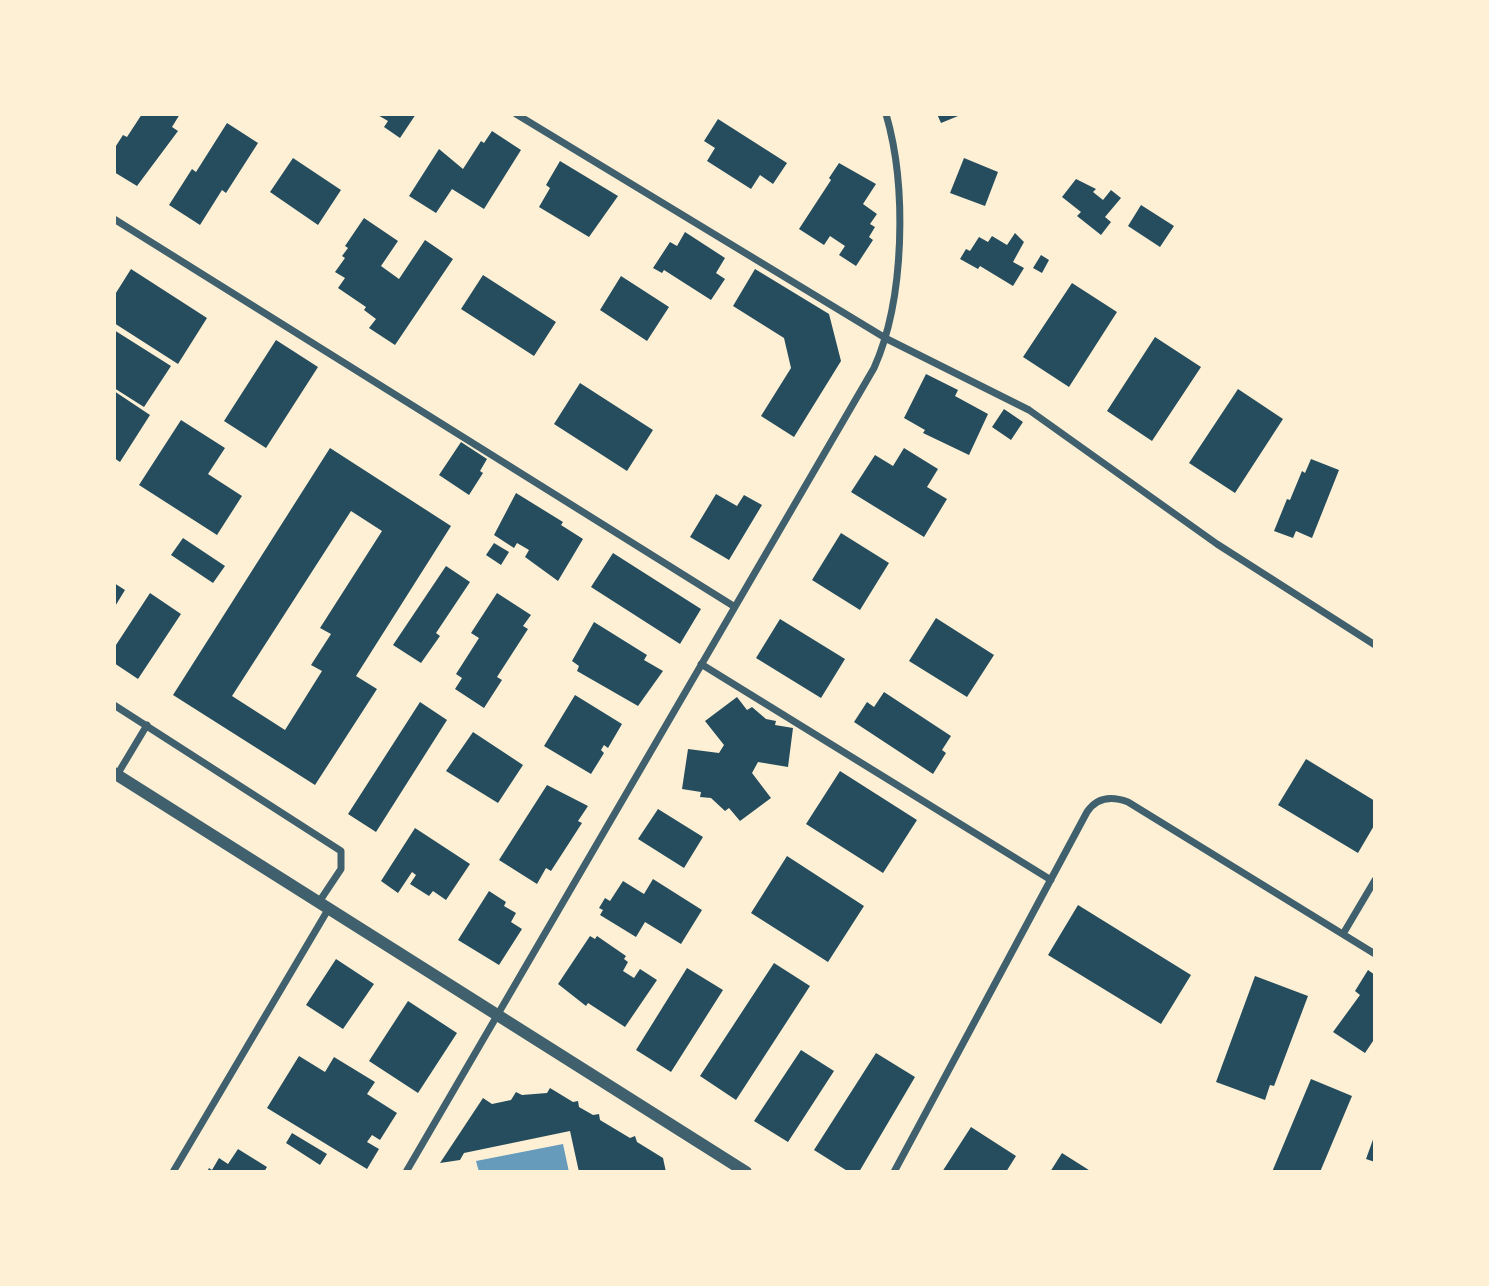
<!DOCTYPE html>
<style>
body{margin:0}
#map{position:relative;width:1489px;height:1286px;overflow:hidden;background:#fdf0d5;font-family:Commissioner,sans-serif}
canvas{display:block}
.frame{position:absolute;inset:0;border:116px solid #fdf0d5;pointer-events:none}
</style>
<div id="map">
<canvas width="1489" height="1286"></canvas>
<div class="frame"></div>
</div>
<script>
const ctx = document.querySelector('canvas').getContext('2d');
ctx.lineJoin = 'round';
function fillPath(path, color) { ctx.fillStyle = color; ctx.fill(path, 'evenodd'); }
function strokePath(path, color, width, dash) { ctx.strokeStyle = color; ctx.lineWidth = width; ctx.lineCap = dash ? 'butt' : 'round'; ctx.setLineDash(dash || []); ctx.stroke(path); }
fillPath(new Path2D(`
 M563,1144L569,1172H479L476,1161Z`), '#669bbc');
fillPath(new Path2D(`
 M142,114H180L172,127L178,131L137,186L114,172V149L123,135L127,137Z
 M376,114H416L400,138L384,127L388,121Z
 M937,114H963L941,123Z
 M718,119L787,163L773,184L760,175L751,189L707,161L715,148L704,141Z
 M227,123L258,143L226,193L222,190L200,225L169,205L192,169L196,172Z
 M492,131L521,150L484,209L452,189L436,213L409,196L439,149L463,169L481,141L484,143Z
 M293,158L341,190L318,225L270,192Z
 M964,158L998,172L985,206L950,193Z
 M560,161L618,196L589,237L539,207L550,188L546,185Z
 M839,163L876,184L863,204L877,214L870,224L875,227L869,237L873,240L856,266L839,255L845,246L830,236L824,245L799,229L831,180L829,178Z
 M1076,179L1096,189L1093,192L1103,200L1111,190L1121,198L1105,217L1111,222L1101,235L1077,216L1081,212L1062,197Z
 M1141,205L1174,226L1160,247L1128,226Z
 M364,218L398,241L381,266L399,279L425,240L453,259L395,345L369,328L376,319L364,310L366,307L338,288L345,278L335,272L345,258L342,256L348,248L345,246Z
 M685,232L725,258L716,273L725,279L711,300L664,270L662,273L653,268L670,242L677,246Z
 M1015,233L1024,242L1013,262L1024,268L1013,286L980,266L978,269L960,259L966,249L970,251L979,237L988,242L992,236L1007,245Z
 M1041,255L1049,260L1042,273L1033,268Z
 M131,269L207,318L178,364L114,323V296Z
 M755,269L829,314L841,361L794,437L761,416L791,368L784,338L733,306Z
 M483,275L556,322L534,356L461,309Z
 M621,276L669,307L647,341L600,310Z
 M1072,283L1117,312L1069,387L1023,357Z
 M114,330L171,366L144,407L114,388Z
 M1155,337L1201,367L1152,441L1107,411Z
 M276,340L318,367L266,448L224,421Z
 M926,374L958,390L955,396L988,414L969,455L923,433L925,430L904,418Z
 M580,383L653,430L627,471L554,424Z
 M1238,389L1283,419L1235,493L1189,463Z
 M114,391L150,415L120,462L114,458Z
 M1004,409L1023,422L1011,440L992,427Z
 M181,420L225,448L208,474L242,496L217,535L139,485Z
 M461,442L487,459L480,471L483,473L469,495L439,475Z
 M330,448L451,526L356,676L377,689L315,785L173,695ZM351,511L382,531L320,628L331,634L311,665L322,671L285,730L232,696Z
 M904,448L938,469L927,487L947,499L924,537L851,492L875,455L893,466Z
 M1311,459L1339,470L1312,538L1296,531L1293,538L1274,531L1287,499L1290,500L1302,471L1305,473Z
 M516,493L563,522L561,525L583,539L558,581L525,557L529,550L517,543L514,548L494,535Z
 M716,494L737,506L744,495L762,505L729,560L690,537Z
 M841,533L889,563L860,610L812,580Z
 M183,538L225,566L213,583L171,555Z
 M494,543L509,552L501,565L486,555Z
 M613,553L701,609L680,644L591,587Z
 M446,566L470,582L436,633L440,636L421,663L393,645Z
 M114,583L125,590L114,608Z
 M150,593L181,614L138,679L114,663V648Z
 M497,593L531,615L523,626L528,629L497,677L502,680L484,708L455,689L462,678L456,674L479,638L471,633Z
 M936,618L994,655L967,697L909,661Z
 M780,619L845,659L821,698L756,658Z
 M594,622L647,655L644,660L663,671L638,706L577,671L579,666L572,661Z
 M884,692L951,736L942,750L946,753L933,774L854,722L867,702L874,707Z
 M575,695L622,724L608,748L604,745L601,750L604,753L591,774L544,746Z
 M737,697L747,710L752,707L766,719L776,721L775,725L793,728L788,767L758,762L752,773L771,798L740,821L729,808L725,811L711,798L700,797L701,792L682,789L688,749L719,753L724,745L705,721Z
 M420,702L447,720L376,832L348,814Z
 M473,732L523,765L498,803L446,771Z
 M1306,759L1375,801V824L1358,853L1278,805Z
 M840,771L917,820L883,873L806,824Z
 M547,785L588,806L578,821L582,823L551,871L546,868L537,884L499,860Z
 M658,809L703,837L684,868L638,839Z
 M415,828L470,864L446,900L433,891L429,896L410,884L416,875L412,872L398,893L381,881Z
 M787,856L864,906L828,962L751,913Z
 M653,879L702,910L681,944L645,922L636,937L600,915L603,910L599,908L605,898L610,901L623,881L644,894Z
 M489,891L506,902L504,906L516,913L511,922L522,929L499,965L458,940Z
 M1078,905L1191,975L1161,1024L1048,955Z
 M590,936L595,939L597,936L626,956L624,959L628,962L623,971L634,978L640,969L657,980L625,1027L588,1003L586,1006L558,984Z
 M336,959L374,984L343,1029L306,1005Z
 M774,963L810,986L736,1100L700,1076Z
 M687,968L723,990L671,1072L636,1050Z
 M1368,970L1375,975V1038L1365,1053L1333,1032L1360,995L1355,991Z
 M1255,976L1308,996L1274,1086L1270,1085L1265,1100L1216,1082Z
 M408,1001L457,1033L418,1093L369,1061Z
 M801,1050L834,1071L788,1142L754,1121Z
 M876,1053L915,1077L859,1172H849L814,1150Z
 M299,1056L325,1072L334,1057L375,1082L367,1094L397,1113L380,1140L372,1135L367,1142L379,1149L367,1169L267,1108Z
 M1311,1079L1352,1096L1320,1172H1272Z
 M550,1088L573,1102L578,1101L579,1107L593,1115L599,1114L600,1120L630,1138L635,1136L637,1142L663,1158L666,1172H579L570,1131L464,1153L460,1160L440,1163L483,1098L492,1104L511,1100L516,1092L522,1095L547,1093Z
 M971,1127L1016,1156L1006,1172H942Z
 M292,1133L327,1154L320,1165L286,1143Z
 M1375,1134V1162L1366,1159Z
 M238,1149L267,1167L264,1172H207L209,1168L212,1170L219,1158L228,1164Z
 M1062,1153L1092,1172H1050Z`), '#264d5e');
strokePath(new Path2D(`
 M516,114L887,339L1029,410L1217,544L1375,645
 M114,219L735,607
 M701,664L1051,880
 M114,705L341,851V869L319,902
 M117,775L147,725
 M1343,934L1375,880
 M173,1172L329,908
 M406,1172L874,368C905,299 907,186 886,114
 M894,1172L1087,812C1097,797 1112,796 1128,802L1375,954`), '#3f606c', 7);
strokePath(new Path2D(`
 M114,773L746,1172`), '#3f606c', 12);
</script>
